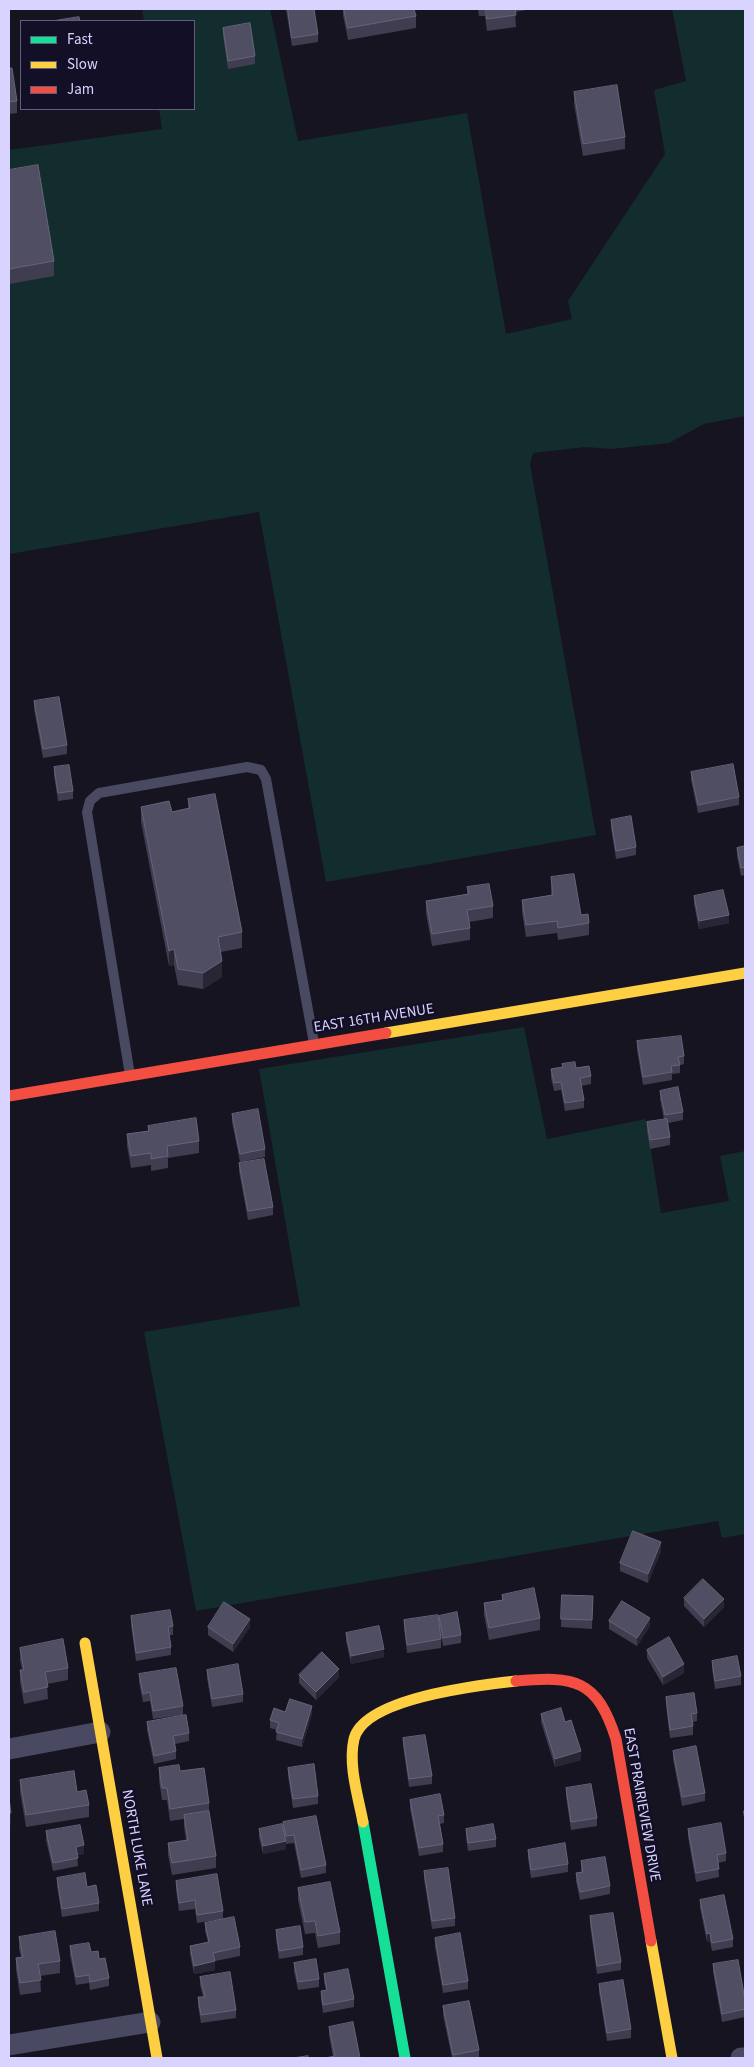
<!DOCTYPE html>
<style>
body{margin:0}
#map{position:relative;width:754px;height:2067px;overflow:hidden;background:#161421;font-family:"Source Sans 3",sans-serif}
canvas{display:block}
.frame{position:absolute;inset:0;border:10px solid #d9d4ff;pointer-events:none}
.legend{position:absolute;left:20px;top:20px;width:175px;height:90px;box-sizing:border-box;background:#130f26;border:1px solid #625e7d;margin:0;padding:6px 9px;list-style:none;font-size:15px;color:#d9d4ff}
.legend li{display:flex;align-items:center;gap:10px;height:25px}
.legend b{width:25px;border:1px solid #625e7d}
</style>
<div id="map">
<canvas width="754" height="2067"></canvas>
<div class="frame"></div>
<ul class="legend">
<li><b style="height:6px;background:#16e098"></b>Fast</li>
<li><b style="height:6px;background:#ffcf43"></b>Slow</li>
<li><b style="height:6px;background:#f24e42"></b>Jam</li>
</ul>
</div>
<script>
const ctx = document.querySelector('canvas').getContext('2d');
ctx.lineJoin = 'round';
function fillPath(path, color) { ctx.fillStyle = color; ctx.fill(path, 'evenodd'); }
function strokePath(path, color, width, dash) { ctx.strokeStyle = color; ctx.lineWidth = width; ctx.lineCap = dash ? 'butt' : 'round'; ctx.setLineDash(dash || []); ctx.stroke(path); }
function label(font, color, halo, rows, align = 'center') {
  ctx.font = font + ' "Source Sans 3",sans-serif'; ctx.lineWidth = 5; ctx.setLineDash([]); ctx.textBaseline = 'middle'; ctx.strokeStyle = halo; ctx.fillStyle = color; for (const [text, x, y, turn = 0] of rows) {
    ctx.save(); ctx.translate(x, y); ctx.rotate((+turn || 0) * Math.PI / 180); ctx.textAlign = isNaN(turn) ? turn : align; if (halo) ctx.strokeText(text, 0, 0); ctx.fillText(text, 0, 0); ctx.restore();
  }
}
fillPath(new Path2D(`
 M142,9H270L298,141L467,113L506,334L572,319L568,301L665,154L654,90L686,81L672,9H745V416L704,424L669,443L611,449L585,447L533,453L530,464L596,835L326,882L259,512L9,554V150L162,129L159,109H194V21H144Z
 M524,1027L547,1139L646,1119L661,1213L729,1201L720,1156L745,1151V1534L722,1538L718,1521L196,1611L144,1332L300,1306L259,1069Z`), '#132c2d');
strokePath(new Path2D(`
 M130,1075L87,812L90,801L99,793L247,767L261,770L266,779L314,1043`), '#4a4962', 10);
strokePath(new Path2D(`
 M9,1749L100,1732
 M9,2045L150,2022
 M741,2058H745`), '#4a4962', 21);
strokePath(new Path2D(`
 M363,1822L405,2058`), '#16e098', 11);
strokePath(new Path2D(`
 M386,1033L745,973
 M85,1643L157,2058
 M363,1822C358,1796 348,1765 354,1739C364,1698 480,1685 516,1681
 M651,1941L672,2058`), '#ffcf43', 11);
strokePath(new Path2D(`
 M9,1096L386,1033
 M516,1681C575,1676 597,1679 616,1739L651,1941`), '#f24e42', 11);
fillPath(new Path2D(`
 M286,9H314L318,34V42L292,46Z
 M343,9H414L416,16V28L348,40L343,15Z
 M478,9H532L515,12L516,27L487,31L485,16H479Z
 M223,28L255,56V64L228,69L223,36Z
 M9,68L17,101V113L9,114Z
 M574,92L625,137V149L583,156L574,104Z
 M9,170L54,261V276L9,284Z
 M34,701L67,745V754L43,758L34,709Z
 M54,767L73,791V799L58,801L54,775Z
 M691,772L739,797V805L698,813L691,780Z
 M188,799L242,932V948L221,952L222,977L203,989L178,985L174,965L169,966L141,822V807L172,812L188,808Z
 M611,820L636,847V855L616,859L611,828Z
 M745,846V875L741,876L737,856V848Z
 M551,877L581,915L589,923V935L558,940L557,933L526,937L522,912V900L551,895Z
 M467,887L493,906V918L469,922L470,928V940L432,946L426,913V901L467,894Z
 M694,896L729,923L699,929L694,904Z
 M637,1041L684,1056V1064L680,1065V1073L672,1074V1080L643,1085L637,1050Z
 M562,1064L576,1068L591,1076V1084L581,1086L584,1100V1108L565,1111L561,1090L554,1091L551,1078V1069L562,1067Z
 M660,1091L683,1112V1120L668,1123L670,1137V1145L650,1149L647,1131V1122L664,1120L660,1099Z
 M232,1114L265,1149V1157L240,1162L232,1122Z
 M148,1126L199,1141V1153L168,1158V1168L151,1171V1165L131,1168L127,1146V1134L148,1131Z
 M239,1163L273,1207V1215L248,1220L239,1171Z
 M661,1551L648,1583L620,1571V1563Z
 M502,1595L540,1618V1630L489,1640L484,1615V1603L502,1600Z
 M562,1595L593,1596L592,1629L561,1627Z
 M684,1598L724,1607L704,1627L684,1606Z
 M131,1616L173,1626V1635H169L171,1647V1655L136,1661L131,1625Z
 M439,1616L461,1635V1643L443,1646L439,1624Z
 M404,1620L441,1639V1648L407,1653L404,1628Z
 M609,1621L650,1626L637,1646L609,1629Z
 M208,1627H250L233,1652L208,1635Z
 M346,1633L384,1657L351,1664L346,1641Z
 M20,1648L68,1668V1680L47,1684L48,1699L24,1704L20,1682V1670H22L20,1660Z
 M647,1650L684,1673L663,1685L647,1658Z
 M712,1661L741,1676V1685L715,1689L712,1669Z
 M207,1670L243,1694V1702L212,1707L207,1678Z
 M139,1674L183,1706V1715L153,1719L150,1701L143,1702L139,1682Z
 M299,1675L339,1677L316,1700L299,1683Z
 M666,1697L697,1713V1721L693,1722V1735L670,1738L666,1705Z
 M285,1712L312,1714L302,1747L276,1740L277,1730L270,1728V1720Z
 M541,1714L581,1760L555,1767L541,1722Z
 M147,1722L189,1733V1741L175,1744L176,1751V1759L154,1764L147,1730Z
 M403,1738L432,1776V1784L409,1787L403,1746Z
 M673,1751L705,1793V1801L682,1806L673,1759Z
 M159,1768L180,1771L209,1803V1811L216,1856V1868L172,1875L168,1855V1843L186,1840L184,1827V1819L170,1821L167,1800H162L159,1780Z
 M288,1768L318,1796V1804L293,1808L288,1776Z
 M20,1780L77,1792L89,1805V1817L26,1827L20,1792Z
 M566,1788L597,1818V1826L571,1830L566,1796Z
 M410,1800L444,1815V1823L440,1824L443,1844V1852L419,1856L410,1808Z
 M744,1811H745V1829L744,1819Z
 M283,1822L326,1865V1873L301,1878L294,1843L286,1844V1842V1849L263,1854L259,1837V1829L283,1830Z
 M466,1829L496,1839V1847L468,1851L466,1837Z
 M688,1829L726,1853V1861L718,1863L719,1877L696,1882L688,1837Z
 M46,1831L84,1854L77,1855L78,1866L53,1871L46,1840Z
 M528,1850L568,1864V1872L531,1878L528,1858Z
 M581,1861L610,1886V1894L580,1900L576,1881V1873L581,1872Z
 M424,1871L455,1918V1926L432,1929L424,1879Z
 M57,1878L87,1887L99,1903V1911L62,1917L57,1886Z
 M176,1881L223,1911V1919L197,1923L195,1909L179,1911L176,1889Z
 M298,1888L340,1932V1944L318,1948L315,1933L305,1934L298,1900Z
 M700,1900L733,1939V1947L712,1951L710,1941L707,1942L700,1908Z
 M590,1916L621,1962V1970L597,1974L590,1925Z
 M205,1923L240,1947V1956L215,1961V1970L194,1974L190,1954V1946L208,1942L205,1931Z
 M276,1930L303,1947V1955L279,1959L276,1938Z
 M19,1937L60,1961V1973L40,1976L41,1992L20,1995L16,1970V1958L21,1957L19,1949Z
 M435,1938L468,1981V1989L443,1993L435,1946Z
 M70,1946L91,1952L99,1959L109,1978V1986L90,1990L89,1983L76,1985L70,1955Z
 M294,1963L319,1979V1987L298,1990L294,1971Z
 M713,1964L745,2000V2017L722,2022L713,1972Z
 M324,1974L354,1999V2007L323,2013L321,1999V1991L326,1990L324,1982Z
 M200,1977L236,2010V2018L201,2023L198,2006V1997H203L200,1985Z
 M599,1984L631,2029V2038L607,2041L599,1992Z
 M443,2006L479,2050V2058H452L443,2015Z
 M329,2027L360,2058L333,2057L329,2035Z`), '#403d50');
fillPath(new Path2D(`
 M729,915V923L699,929V921Z
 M174,949V965L169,966V951Z
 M222,961V977L203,989V973Z
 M661,1542V1551L648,1583V1574Z
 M724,1599V1607L704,1627V1619Z
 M650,1618V1626L637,1646V1638Z
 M250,1619V1627L233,1652V1644Z
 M384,1649V1657L351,1664V1656Z
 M684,1664V1673L663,1685V1677Z
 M339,1669V1677L316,1700V1692Z
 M312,1706V1714L302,1747V1739Z
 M581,1751V1760L555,1767V1759Z
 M9,1813H11V1825H9Z
 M286,1841V1849L263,1854V1846Z
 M84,1845V1854L76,1855V1847Z
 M710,1933V1941L707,1942V1934Z
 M215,1961V1970L194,1974V1966Z`), '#282635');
const building = new Path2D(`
 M288,9H314L318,34L292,38Z
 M344,9H414L416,16L348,28Z
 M486,9H515L516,15L487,19Z
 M79,17L80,21H53Z
 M250,23L255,56L228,61L223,28Z
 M9,68H12L17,101L9,102Z
 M617,85L625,137L583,144L574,92Z
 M38,165L54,261L9,269V170Z
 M59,697L67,745L43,749L34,701Z
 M733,764L739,797L698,805L691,772Z
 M69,765L73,791L58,793L54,767Z
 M215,794L242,932L218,937L222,961L203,973L178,969L174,949L169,951L141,807L169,801L172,812L190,808L188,799Z
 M631,816L636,847L616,851L611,820Z
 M745,846V867L741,868L737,848Z
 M574,874L581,915L588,914L589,923L558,928L557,921L526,925L522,900L553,895L551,877Z
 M489,884L493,906L467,910L470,928L432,934L426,901L469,894L467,887Z
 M723,890L729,915L699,921L694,896Z
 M681,1036L684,1056L678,1057L680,1065L671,1066L672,1072L643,1077L637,1041Z
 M575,1062L576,1068L589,1066L591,1076L580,1078L584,1100L565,1103L561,1082L554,1083L551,1069L563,1067L562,1064Z
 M678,1087L683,1112L665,1115L660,1091Z
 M258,1109L265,1149L240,1154L232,1114Z
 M196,1118L199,1141L167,1146L168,1156L151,1159V1153L131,1156L127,1134L149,1131L148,1126Z
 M667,1119L670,1137L650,1140L647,1122Z
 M264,1159L273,1207L248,1211L239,1163Z
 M633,1531L661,1542L648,1574L620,1563Z
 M703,1579L724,1599L704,1619L684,1598Z
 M534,1588L540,1618L489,1628L484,1603L503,1600L502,1595Z
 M562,1595L593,1596L592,1620L561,1619Z
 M622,1601L650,1618L637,1638L609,1621Z
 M224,1602L250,1619L233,1644L208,1627Z
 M170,1610L173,1626L168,1627L171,1647L136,1653L131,1616Z
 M457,1612L461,1635L443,1638L439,1616Z
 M438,1615L441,1639L407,1645L404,1620Z
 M379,1626L384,1649L351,1656L346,1633Z
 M669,1637L684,1664L663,1677L647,1650Z
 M63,1639L68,1668L45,1672L48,1687L24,1692L20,1670H24L20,1648Z
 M322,1652L339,1669L316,1692L299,1675Z
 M737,1656L741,1676L715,1681L712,1661Z
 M238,1664L243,1694L212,1699L207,1670Z
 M176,1668L183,1706L153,1711L150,1692L143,1694L139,1674Z
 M694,1693L697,1713L691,1714L693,1726L670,1730L666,1697Z
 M290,1699L312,1706L302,1739L276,1732L279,1723L270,1720L274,1708L285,1712Z
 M561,1708L565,1722L571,1720L581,1751L555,1759L541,1714Z
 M186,1715L189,1733L173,1736L176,1751L154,1756L147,1722Z
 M425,1735L432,1776L409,1779L403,1738Z
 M696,1746L705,1793L682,1797L673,1751Z
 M314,1764L318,1796L293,1799L288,1768Z
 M179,1765L180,1771L204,1768L209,1803L170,1809L167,1788H162L159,1768Z
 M74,1771L77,1792L86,1790L89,1805L26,1815L20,1780Z
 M591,1784L597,1818L571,1822L566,1788Z
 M440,1794L444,1815L438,1816L443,1844L419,1848L410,1800Z
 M9,1798L11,1813H9Z
 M209,1811L216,1856L172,1863L168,1843L188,1840L184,1815Z
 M744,1811H745V1821Z
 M316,1816L326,1865L301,1870L294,1835L286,1836L283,1822Z
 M721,1823L726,1853L717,1855L719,1869L696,1873L688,1829Z
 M282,1824L286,1841L263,1846L259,1829Z
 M493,1824L496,1839L468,1843L466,1829Z
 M80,1825L84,1845L76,1847L78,1858L53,1863L46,1831Z
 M565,1843L568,1864L531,1870L528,1850Z
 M605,1857L610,1886L580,1892L576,1873L583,1872L581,1861Z
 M448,1868L455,1918L432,1921L424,1871Z
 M85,1873L87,1887L96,1885L99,1903L62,1909L57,1878Z
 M217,1874L223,1911L197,1915L195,1900L179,1903L176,1881Z
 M330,1882L340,1932L318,1936L315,1921L305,1922L298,1888Z
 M724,1895L733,1939L712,1943L710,1933L707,1934L700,1900Z
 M613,1913L621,1962L597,1966L590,1916Z
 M234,1917L240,1947L213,1953L215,1961L194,1966L190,1946L209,1942L205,1923Z
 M300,1926L303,1947L279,1951L276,1930Z
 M55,1931L60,1961L38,1964L41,1980L20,1983L16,1958L23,1957L19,1937Z
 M460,1933L468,1981L443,1985L435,1938Z
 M89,1943L91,1952L98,1951L99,1959L105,1958L109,1978L90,1982L89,1975L76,1977L70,1946Z
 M316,1959L319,1979L298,1982L294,1963Z
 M738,1960L745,2000V2009L722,2014L713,1964Z
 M348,1969L354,1999L323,2005L321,1991L327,1990L324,1974Z
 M230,1972L236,2010L201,2015L198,1997H205L200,1977Z
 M623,1980L631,2029L607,2033L599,1984Z
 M469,2001L479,2050L453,2055L443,2006Z
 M353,2022L360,2058H325L335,2056L329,2027Z
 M308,2056V2058H294Z`);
fillPath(building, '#504e63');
strokePath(building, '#66637b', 1);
label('15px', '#d9d4ff', '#130f26', [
 ["EAST 16TH AVENUE",374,1019,-9],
 ["EAST PRAIRIEVIEW DRIVE",641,1805,80],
 ["NORTH LUKE LANE",136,1848,80]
]);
</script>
